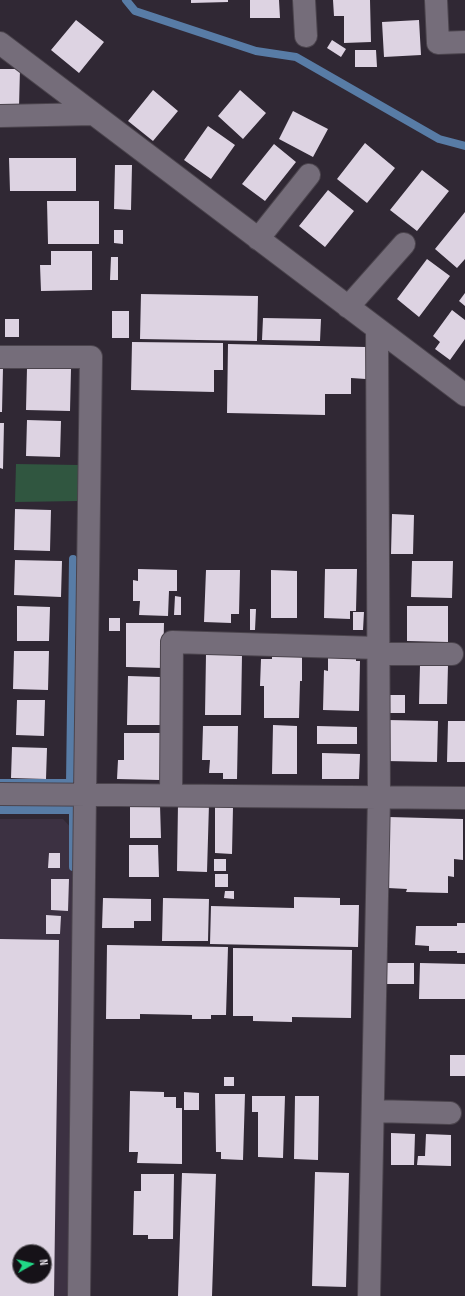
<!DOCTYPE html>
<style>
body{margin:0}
#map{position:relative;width:465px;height:1296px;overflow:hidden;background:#302834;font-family:"Sofia Sans Condensed",sans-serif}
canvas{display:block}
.north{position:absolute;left:12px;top:1244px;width:40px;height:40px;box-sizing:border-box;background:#161218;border:1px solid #6b676d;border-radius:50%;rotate:82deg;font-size:11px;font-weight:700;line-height:16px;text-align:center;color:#ebe6ed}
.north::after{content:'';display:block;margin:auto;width:14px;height:18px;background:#21d887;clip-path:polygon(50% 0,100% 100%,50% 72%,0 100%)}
</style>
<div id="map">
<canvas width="465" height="1296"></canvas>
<div class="north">N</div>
</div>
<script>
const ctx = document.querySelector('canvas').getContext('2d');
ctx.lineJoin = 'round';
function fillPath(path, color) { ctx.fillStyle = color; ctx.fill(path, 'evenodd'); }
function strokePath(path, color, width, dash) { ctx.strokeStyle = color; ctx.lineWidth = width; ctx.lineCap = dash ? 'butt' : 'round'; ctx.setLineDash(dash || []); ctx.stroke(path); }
fillPath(new Path2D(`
 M0,819H63L76,833L70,1296H0ZM20,1252H44V1276H20Z`), '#3c3142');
fillPath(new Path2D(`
 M16,464L79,465V501L15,502Z`), '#305640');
strokePath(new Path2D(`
 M126,0L135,11L256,51L296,57L439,139L465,146
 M0,783H70L73,559
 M0,810H73V867`), '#587ca6', 8);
fillPath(new Path2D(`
 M191,0H228V2L191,3Z
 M250,0H279L280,18H250Z
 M333,0H370L371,42L344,43V16H334Z
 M76,20L104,42L79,73L51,50Z
 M419,20L421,55L384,57L382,22Z
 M332,40L346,49L341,57L327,48Z
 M355,50H376L377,67H355Z
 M0,69H20L19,107H0Z
 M153,90L178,111L153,141L128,121Z
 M240,90L266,113L243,139L218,116Z
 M293,111L328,129L313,157L279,139Z
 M208,126L235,145L211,179L184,160Z
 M365,143L395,168L367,203L337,179Z
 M274,144L296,162L265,201L242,184Z
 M9,158H76V191H10Z
 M115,165H132L131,210L114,209Z
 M422,170L449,191L417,231L390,210Z
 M328,190L354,211L325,247L299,226Z
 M47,201H99V244H48Z
 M465,212V259L457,268L435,249Z
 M114,230H123V244L114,243Z
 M51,251H92V290L41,291L40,265H51Z
 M111,257H118V280H110Z
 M427,259L450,276L419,317L397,299Z
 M465,293V306L459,301Z
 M141,294L258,296L257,341L140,339Z
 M452,310L465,320V339L450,360L435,349L440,342L433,336Z
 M112,311H129V338H112Z
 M263,318L321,319L320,341L262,340Z
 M5,319H19V337H5Z
 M132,342L223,343V370H214V392L131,390Z
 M228,344L366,347V379L351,378V394H325V415L227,413Z
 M0,367L3,368L2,412H0Z
 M27,368L71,369L70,411L26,410Z
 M27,420L61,421L60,457L26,456Z
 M0,423H4L3,469L0,468Z
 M15,509L51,510L50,551L14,550Z
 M392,514L414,515L413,554H391Z
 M15,560L62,561L61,597L14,595Z
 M412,561H453L452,598L411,597Z
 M138,569L177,570V591H169L168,616L139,615L140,601H133V580L138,581Z
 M325,569H357L356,611H350V619L324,618Z
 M206,570H240L239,614H231V623L204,622Z
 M271,570L297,571V618H271Z
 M175,596L181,597V615H174Z
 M17,606L50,607L49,641H17Z
 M407,606H448V642L407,641Z
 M250,609H256L255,630H250Z
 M353,612H364L363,630H353Z
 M109,618H120V631H109Z
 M126,623H164L163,668L126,667Z
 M14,651H49L48,690L13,689Z
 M206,654L242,655L241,715H205Z
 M356,655V661H360L359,711L323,710L324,670L328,671V657Z
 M272,657H302V681H300L299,718H264V686H260L261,659H272Z
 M420,665H448L447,704H419Z
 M128,676L161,677L160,725H127Z
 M388,695H405V713H388Z
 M17,700H45L44,736L16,735Z
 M387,720L438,721L437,762L386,761Z
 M448,721H465V762H447Z
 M273,725L297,726V774H272Z
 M203,726H238L237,779H223V773H209L210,760H202Z
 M317,726L357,727V744H317Z
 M124,733H161L160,780L117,779L118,760H124Z
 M12,747L47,748L46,779L11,778Z
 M322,753L360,754L359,779H322Z
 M178,803L209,804L207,872L177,871Z
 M130,805H160L161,838H130Z
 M215,807H233L232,854L215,853Z
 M389,817L463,819V860L454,859V877L448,876V893L406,892L407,889L388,888Z
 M129,845H158L159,877H129Z
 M49,853H60V868H48Z
 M214,859H226V871H214Z
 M215,874H228V887H215Z
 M51,879H69L68,911L51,910Z
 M225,891H234V899L224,898Z
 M294,897L340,898V905H359L358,947L210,944L211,906L294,908Z
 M103,898L151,899V921H134V928H102Z
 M163,898L209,899L208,941H162Z
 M46,915L61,916L60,934H46Z
 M457,923H465V953H457V951H429V946L415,945L416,926H457Z
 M0,939L59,940L54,1296H0ZM20,1252H44V1276H20Z
 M107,945L228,947L226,1015H211V1019H192V1015L140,1014V1019H106Z
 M233,948L352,950L351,1018L292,1017V1022L253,1021V1016H233Z
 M382,963H414V984H382Z
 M420,963L465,964V999H419Z
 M450,1055H465V1076H450Z
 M224,1077H234V1086H224Z
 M130,1091L164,1092V1097H176V1108H182V1164L137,1163L138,1152H129Z
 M184,1092L199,1093V1110H184Z
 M215,1094H245L243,1160L221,1159V1152H216Z
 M252,1096H285L283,1158L258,1157V1112H252Z
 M295,1096H319L318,1160L294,1159Z
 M391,1133L415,1134L414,1165H391Z
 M426,1134L451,1135V1166L417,1165L418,1156H425Z
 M315,1172L349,1173L346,1287L312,1286Z
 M182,1173L216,1174L212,1296H178Z
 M141,1174H174L173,1239H148V1235H133L134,1191H141Z`), '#ddd3e2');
const street = new Path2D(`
 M304,0L306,36
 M436,0L438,43L465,42
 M0,43L465,395
 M0,116L93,114
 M258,239L309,175
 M348,307L404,244
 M0,357H91L85,794L79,1296
 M379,654H452
 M0,794L465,798
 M171,795L172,642L378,648
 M373,1111L450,1113
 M369,1296L379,796L377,329`);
strokePath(street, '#4b444d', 24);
strokePath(street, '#756d7a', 22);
</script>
